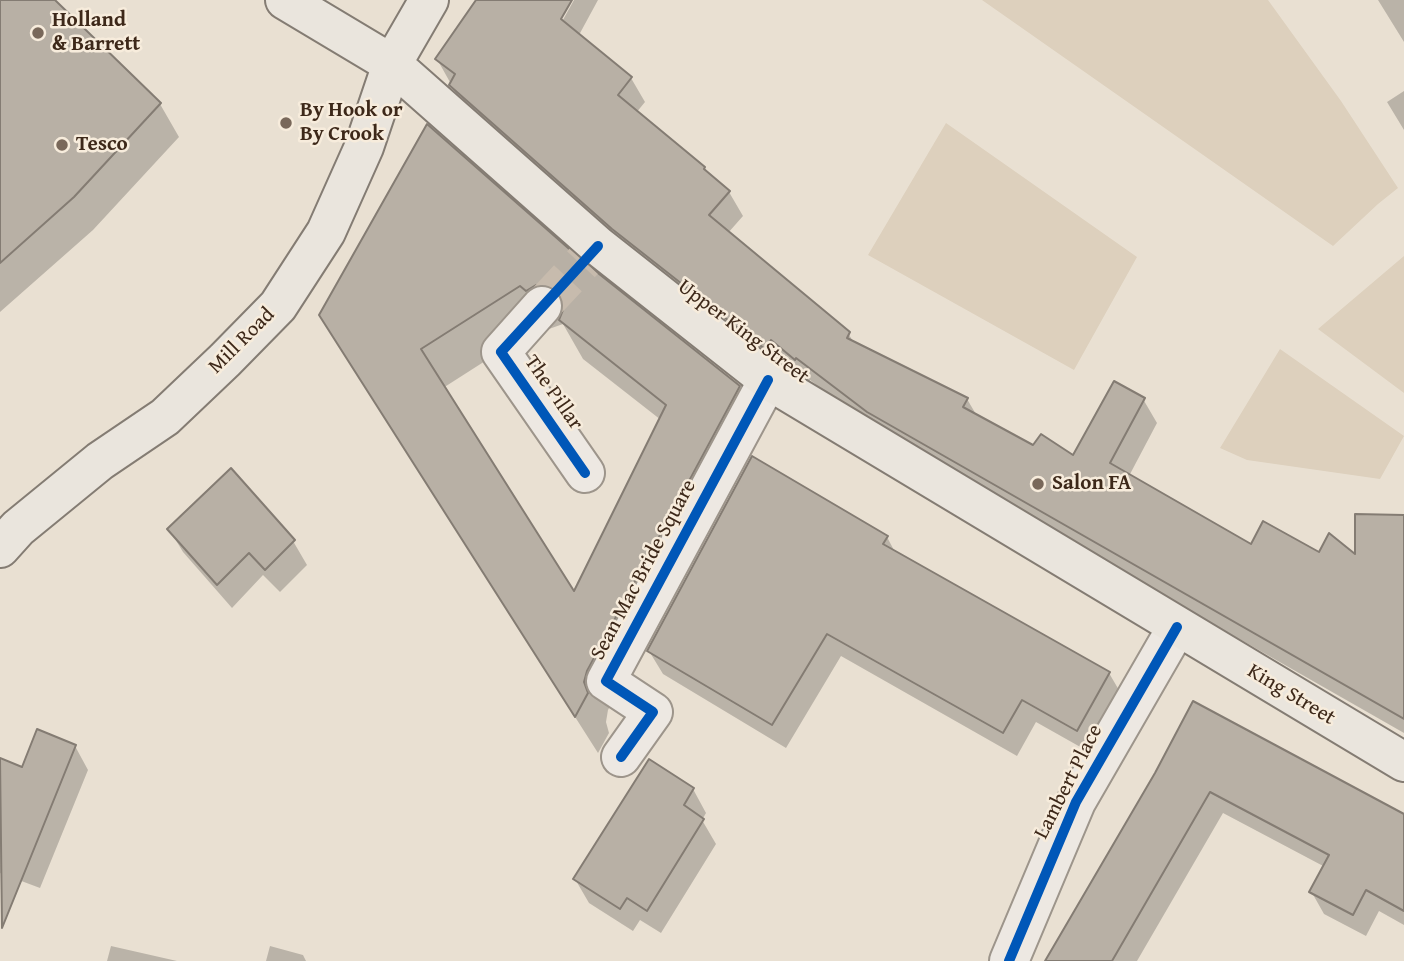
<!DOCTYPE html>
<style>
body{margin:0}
canvas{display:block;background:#e9e0d2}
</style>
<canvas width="1404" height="961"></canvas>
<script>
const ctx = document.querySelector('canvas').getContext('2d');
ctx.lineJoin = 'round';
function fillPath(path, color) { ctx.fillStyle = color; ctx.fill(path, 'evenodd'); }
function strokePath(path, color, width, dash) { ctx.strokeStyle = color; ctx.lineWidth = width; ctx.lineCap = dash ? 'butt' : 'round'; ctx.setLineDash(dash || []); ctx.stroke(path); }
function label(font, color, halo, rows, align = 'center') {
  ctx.font = font + ' "Gentium Book Plus",serif'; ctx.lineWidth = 5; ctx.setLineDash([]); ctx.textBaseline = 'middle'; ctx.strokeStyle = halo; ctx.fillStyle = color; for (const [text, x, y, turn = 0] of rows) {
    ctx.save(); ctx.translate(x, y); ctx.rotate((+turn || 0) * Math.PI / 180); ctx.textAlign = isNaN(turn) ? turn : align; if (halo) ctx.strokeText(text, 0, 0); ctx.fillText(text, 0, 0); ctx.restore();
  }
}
fillPath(new Path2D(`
 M982,0H1268L1341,101L1398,188L1378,204L1333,246Z
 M946,123L1137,257L1074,370L868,255Z
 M1404,256V393L1318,329Z
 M1280,349L1404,436L1380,479L1247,460L1220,448Z`), '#ddd0bd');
fillPath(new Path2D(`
 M0,0H53L160,104L179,137L93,230L0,312Z
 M478,0H570L556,26L559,27L574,0H598L579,35L631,78L645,102L636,113L704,168L729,192L743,216L728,233L848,333L854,343L967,399L977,416L1034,447L1074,458L1143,399L1157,423L1129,476L1252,547L1357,557L1404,517V733L882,435L810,380L809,383L785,362L780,373L628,253L465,109L437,59Z
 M1378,0H1404V42Z
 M1404,91V130L1387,102Z
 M582,264L739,387L761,426L608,710L606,722L609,733L598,753L344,354L321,315ZM543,324L549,329L563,324L583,359L661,420L574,595L443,388Z
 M169,529L293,541L307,565L280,592L263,575L232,608L183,552Z
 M887,537L896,554L1109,673L1123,697L1091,753L1036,722L1017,756L841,656L786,748L663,674L649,651Z
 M75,746L88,770L40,888L0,873V760L23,769Z
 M1156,774L1404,816V925L1379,911L1366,936L1324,914L1311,891L1325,867L1223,813L1137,961H1049Z
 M693,789L706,813L702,820L716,844L661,933L640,920L633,931L589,903L575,879Z
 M111,946L177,961H107Z
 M270,946L303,955L306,961H266Z`), '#0003');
const building = new Path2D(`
 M0,0H55L161,103L74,197L0,263Z
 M476,0H572L561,19L632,77L618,95L705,167L704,169L730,191L709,215L850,332L847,338L968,398L963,407L1033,445L1041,434L1073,455L1114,381L1145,398L1110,463L1251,544L1263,521L1319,552L1329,533L1355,554V514L1404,515V719L867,412L796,358L795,360L771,340L766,350L612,229L449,85L455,74L435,59Z
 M427,124L584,262L740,386L587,671L584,682L588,693L575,717L319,315ZM536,285H547L557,290L563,300V310L559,320L666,405L574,591L421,349L520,286L526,291Z
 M752,456L888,536L883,544L1110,672L1077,731L1022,700L1003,733L827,634L772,725L647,651Z
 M231,468L295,540L265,570L249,553L217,585L167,529Z
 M1193,701L1404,814V911L1366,890L1353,915L1309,892L1329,855L1210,792L1112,961H1045L1155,773Z
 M37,729L76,745L2,928L0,758L22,767Z
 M649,759L694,788L684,805L704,819L647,911L627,898L620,909L573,879Z`);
fillPath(building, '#b8b0a5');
strokePath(building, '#847c73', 2);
strokePath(new Path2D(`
 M542,306L584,261`), '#c7bbad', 38, [38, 19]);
const minor = new Path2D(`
 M542,306L501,352L585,473
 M621,757L653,712L606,681L768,380
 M1009,961L1076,802L1177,627`);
const major = new Path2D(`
 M285,0L392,64L598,246L768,380L1404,762
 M0,548L18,528L100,461L165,417L225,360L278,306L326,232L364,147L392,64L429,0`);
strokePath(minor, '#9d958b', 42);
strokePath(major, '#847c73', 42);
strokePath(minor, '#ede8e2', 38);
strokePath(major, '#eae5dd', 38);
strokePath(new Path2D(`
 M585,473L501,352L598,246
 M621,757L653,712L606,681L768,380
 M1009,961L1076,802L1177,627`), '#0057b8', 10);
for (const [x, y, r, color] of [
 [38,33,7,"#79685a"],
 [286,123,7,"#79685a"],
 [62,145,7,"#79685a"],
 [1038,484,7,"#79685a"]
]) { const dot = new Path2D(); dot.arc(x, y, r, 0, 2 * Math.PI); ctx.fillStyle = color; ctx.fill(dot); strokePath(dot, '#f7ecdc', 2.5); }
label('bold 21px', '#3d2819', '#f7ecdc', [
 ["Holland",52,21],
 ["& Barrett",52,45],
 ["By Hook or",300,111],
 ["By Crook",300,135],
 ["Tesco",76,145],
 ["Salon FA",1052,484]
], 'left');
label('21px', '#3d2819', '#f7ecdc', [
 ["Upper King Street",743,332,37],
 ["Mill Road",242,341,-45],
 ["The Pillar",553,393,55],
 ["Sean Mac Bride Square",644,570,-62],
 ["King Street",1291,695,31],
 ["Lambert Place",1069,782,-63]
]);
</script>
